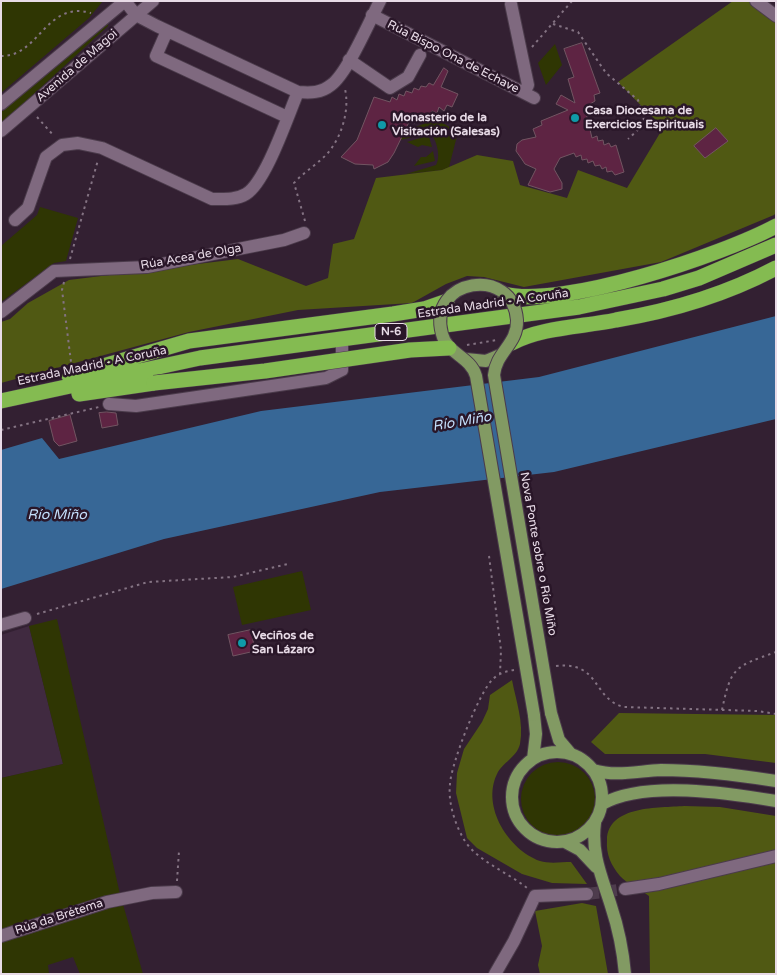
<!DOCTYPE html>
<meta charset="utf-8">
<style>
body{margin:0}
#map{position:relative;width:777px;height:975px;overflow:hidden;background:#332032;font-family:"Varela Round",sans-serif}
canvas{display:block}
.frame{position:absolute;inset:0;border:2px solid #e8dbe7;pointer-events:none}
</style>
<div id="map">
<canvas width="777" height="975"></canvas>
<div class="frame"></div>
</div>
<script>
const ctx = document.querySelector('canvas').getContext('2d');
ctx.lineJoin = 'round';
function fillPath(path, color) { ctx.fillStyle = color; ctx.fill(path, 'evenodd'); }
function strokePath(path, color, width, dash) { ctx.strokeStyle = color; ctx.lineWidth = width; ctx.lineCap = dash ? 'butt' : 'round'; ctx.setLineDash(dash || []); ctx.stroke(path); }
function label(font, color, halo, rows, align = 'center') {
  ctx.font = font + ' "Varela Round",sans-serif'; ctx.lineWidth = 5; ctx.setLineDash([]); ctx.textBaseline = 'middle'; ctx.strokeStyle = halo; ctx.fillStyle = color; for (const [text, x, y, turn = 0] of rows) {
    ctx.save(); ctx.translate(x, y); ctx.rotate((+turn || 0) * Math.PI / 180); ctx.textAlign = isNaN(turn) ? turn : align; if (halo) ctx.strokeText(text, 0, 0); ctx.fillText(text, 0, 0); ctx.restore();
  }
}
fillPath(new Path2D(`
 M29,626L63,764L1,778V635Z`), '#402a40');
fillPath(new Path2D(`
 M1,1H103L89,18L1,93Z
 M108,23V26L1,124V112Z
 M555,44L562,65L546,85L538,63Z
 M436,119L458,132L449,167L442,170L406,174L436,165C441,158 437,139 430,133L400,140V133Z
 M427,136L429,137L432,147L422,145L418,147L407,142Z
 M433,151L435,161L414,166L421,157H426Z
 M40,207L78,218L66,261L54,263L1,302V246L37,215Z
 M302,571L311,610L242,625L233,587Z
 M57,619L120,894L1,931V778L63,764L29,626Z
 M521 799a37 37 0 1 1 74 0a37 37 0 1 1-74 0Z
 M122,901L143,974H80L73,957L48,965L49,974H1V939Z`), '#2f3603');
fillPath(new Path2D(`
 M733,1H755L776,19V213L774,215L661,262L524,287L484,277L467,276L446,284L412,303L298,310L189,332L1,383V322L10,319L28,303L69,280L238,259L306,286L328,278L333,244L354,239L376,178L442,170L477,155L513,161L520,185L567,198L578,170L627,188L663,128L618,82Z
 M512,680C516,701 524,722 520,744C517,757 502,763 497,774C481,807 509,850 540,861C549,864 562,862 571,862L587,884L552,883L522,874L477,848L467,838L456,793L457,773L464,749L482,722L488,709L490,695Z
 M619,713L776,715V763L705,754H605L591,742Z
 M684,806L720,807L776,816V974H650L649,896C640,889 627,884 620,876C611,865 606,855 607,840C608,805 659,808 684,806Z
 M582,903L596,906L608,974H540L538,965L542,946L535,911Z`), '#505913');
fillPath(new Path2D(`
 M776,316V419L554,472L380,492L164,539L1,589V450L42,438L59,459L261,411L539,377Z`), '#376796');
const building = new Path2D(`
 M582,43L600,93L594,95L595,101L590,104L592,110L586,113L592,138L597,136L598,141L603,140L604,145L609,143L611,147L616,145L624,172L615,175L612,171L607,172L606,167L602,169L600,165L595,166L593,161L588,163L587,159L582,160L581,155L576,157L574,153L560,158L554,169L562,183V189L550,192L528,185L536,169L525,164L521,158L516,151L517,144L522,140L536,137L533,129L542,125L541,121L568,110L556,104L561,95L575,103L568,79L574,77L564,49Z
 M444,68L448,71L441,87L458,94L452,107L447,105L444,111L439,107L437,113L432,111L429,116L425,114L423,120L418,117L415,123L410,120L394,153L388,162L374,169L373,165L355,164L341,157L357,140L374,97L390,102L392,97L397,100L399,94L404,96L406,91L412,93L414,88L419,90L421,86L426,87L429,83L433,85Z
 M716,128L728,141L705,158L694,146Z
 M107,412L116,413L118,425L102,428L99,413Z
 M70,415L77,441L59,446L54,441L49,421Z
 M251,630L255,651L233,656L228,635Z`);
fillPath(building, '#5e2443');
strokePath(building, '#725562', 1);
strokePath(new Path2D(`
 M587,894L625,889`), '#4e3c4d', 12, [12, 6]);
const minor = new Path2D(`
 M125,1L136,15L157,26L298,92C311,93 321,93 331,85C347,74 370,20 380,1
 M756,1L776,16
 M511,4L528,85L524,93
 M372,15L534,98
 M167,31L156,56L287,117
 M349,60L390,88L408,77L420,55
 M1,104L125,1
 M1,131L153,1
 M15,220L28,208L46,157L62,145L78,143L102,148L212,199C224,199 236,200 246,194C266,182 288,115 298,92
 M1,312L54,271L147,267L284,240L304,233
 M109,404L136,406L326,378L342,370V338
 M1,625L25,618
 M625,889L659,884L776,856
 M1,936L107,902L152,893L176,892
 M495,974L514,941L535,896L587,894`);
const major = new Path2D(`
 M466,359L486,361L500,355
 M551,713L559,740L570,753
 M512 797a45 45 0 1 1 90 0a45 45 0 1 1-90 0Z
 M533,759L536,734L534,715
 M593,770C616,777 638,771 661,770C700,770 738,775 776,781
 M602,804C645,780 728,793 776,801
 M595,823C591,854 602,877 611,906C618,927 623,951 625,974
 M565,842L580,850L596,867`);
const highway = new Path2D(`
 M504,294C562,309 722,255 776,226
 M512,343C542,327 583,327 616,320C670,311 727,294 776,268
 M69,376L189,341L393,314L424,309L447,301
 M79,394L154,383
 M1,401L200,358L579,307L663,289L699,278L776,245`);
strokePath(minor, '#4b3b4b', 14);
strokePath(major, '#4b3b4b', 14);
strokePath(highway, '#4b3b4b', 16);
strokePath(new Path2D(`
 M553,24L578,32L606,73L638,100L644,120L639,129L628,139
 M532,47L572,1
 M1,56C39,57 46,0 91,13
 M37,117L54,136
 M305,221L294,183C303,173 316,165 326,155C341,139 350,111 345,89
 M70,259L98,160
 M64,282L62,290L71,362
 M467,345L497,340
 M1,430L99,407
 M489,556L501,650L500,674
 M37,614L148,582L233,577L288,564
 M556,666C601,661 592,699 624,707L758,711L776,714
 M514,670C506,671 498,674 493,679C479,692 451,764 450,784C448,801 454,821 462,836C474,860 506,871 527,888
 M722,710C731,667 734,667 776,652
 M177,881L179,851`), '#847383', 2, [2.5, 4]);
strokePath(minor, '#7f697f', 12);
strokePath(major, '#829a63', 12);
strokePath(highway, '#84bb51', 15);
const majorBridge = new Path2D(`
 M534,715L476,376C470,356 447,354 442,334C427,278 513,265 517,320C518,344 496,352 494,375L551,713`);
const highwayBridge = new Path2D(`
 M154,383L265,371L410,350L449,348`);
strokePath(majorBridge, '#4b3b4b', 14, []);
strokePath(highwayBridge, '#4b3b4b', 16, []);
strokePath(majorBridge, '#829a63', 12);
strokePath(highwayBridge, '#84bb51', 15);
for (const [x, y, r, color] of [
 [575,118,5,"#0f9aa8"],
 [382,125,5,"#0f9aa8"],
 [242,643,5,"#0f9aa8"]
]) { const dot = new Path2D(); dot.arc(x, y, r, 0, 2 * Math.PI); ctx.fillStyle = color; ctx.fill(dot); strokePath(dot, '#291628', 2); }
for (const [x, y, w] of [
 [391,332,32]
]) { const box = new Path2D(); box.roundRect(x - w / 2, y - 8.5, w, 17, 4); ctx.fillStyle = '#291628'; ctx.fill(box); strokePath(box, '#e8dbe7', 1); }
label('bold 11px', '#e8dbe7', null, [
 ["N-6",391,332]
]);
label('12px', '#e8dbe7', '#291628', [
 ["Rúa Bispo Ona de Echave",453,57,27],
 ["Avenida de Magoi",77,66,-41],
 ["Rúa Acea de Olga",191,257,-10],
 ["Estrada Madrid - A Coruña",493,304,-8],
 ["Estrada Madrid - A Coruña",92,366,-12],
 ["Nova Ponte sobre o Río Miño",538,554,80],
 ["Rúa da Brétema",59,917,-18]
]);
label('bold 12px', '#e8dbe7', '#291628', [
 ["Casa Diocesana de",585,111],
 ["Exercicios Espirituais",585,125],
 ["Monasterio de la",392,118],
 ["Visitación (Salesas)",392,132],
 ["Veciños de",252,636],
 ["San Lázaro",252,650]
], 'left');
label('italic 14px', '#c3defb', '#291628', [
 ["Río Miño",462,422,-10],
 ["Río Miño",57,515]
]);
</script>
